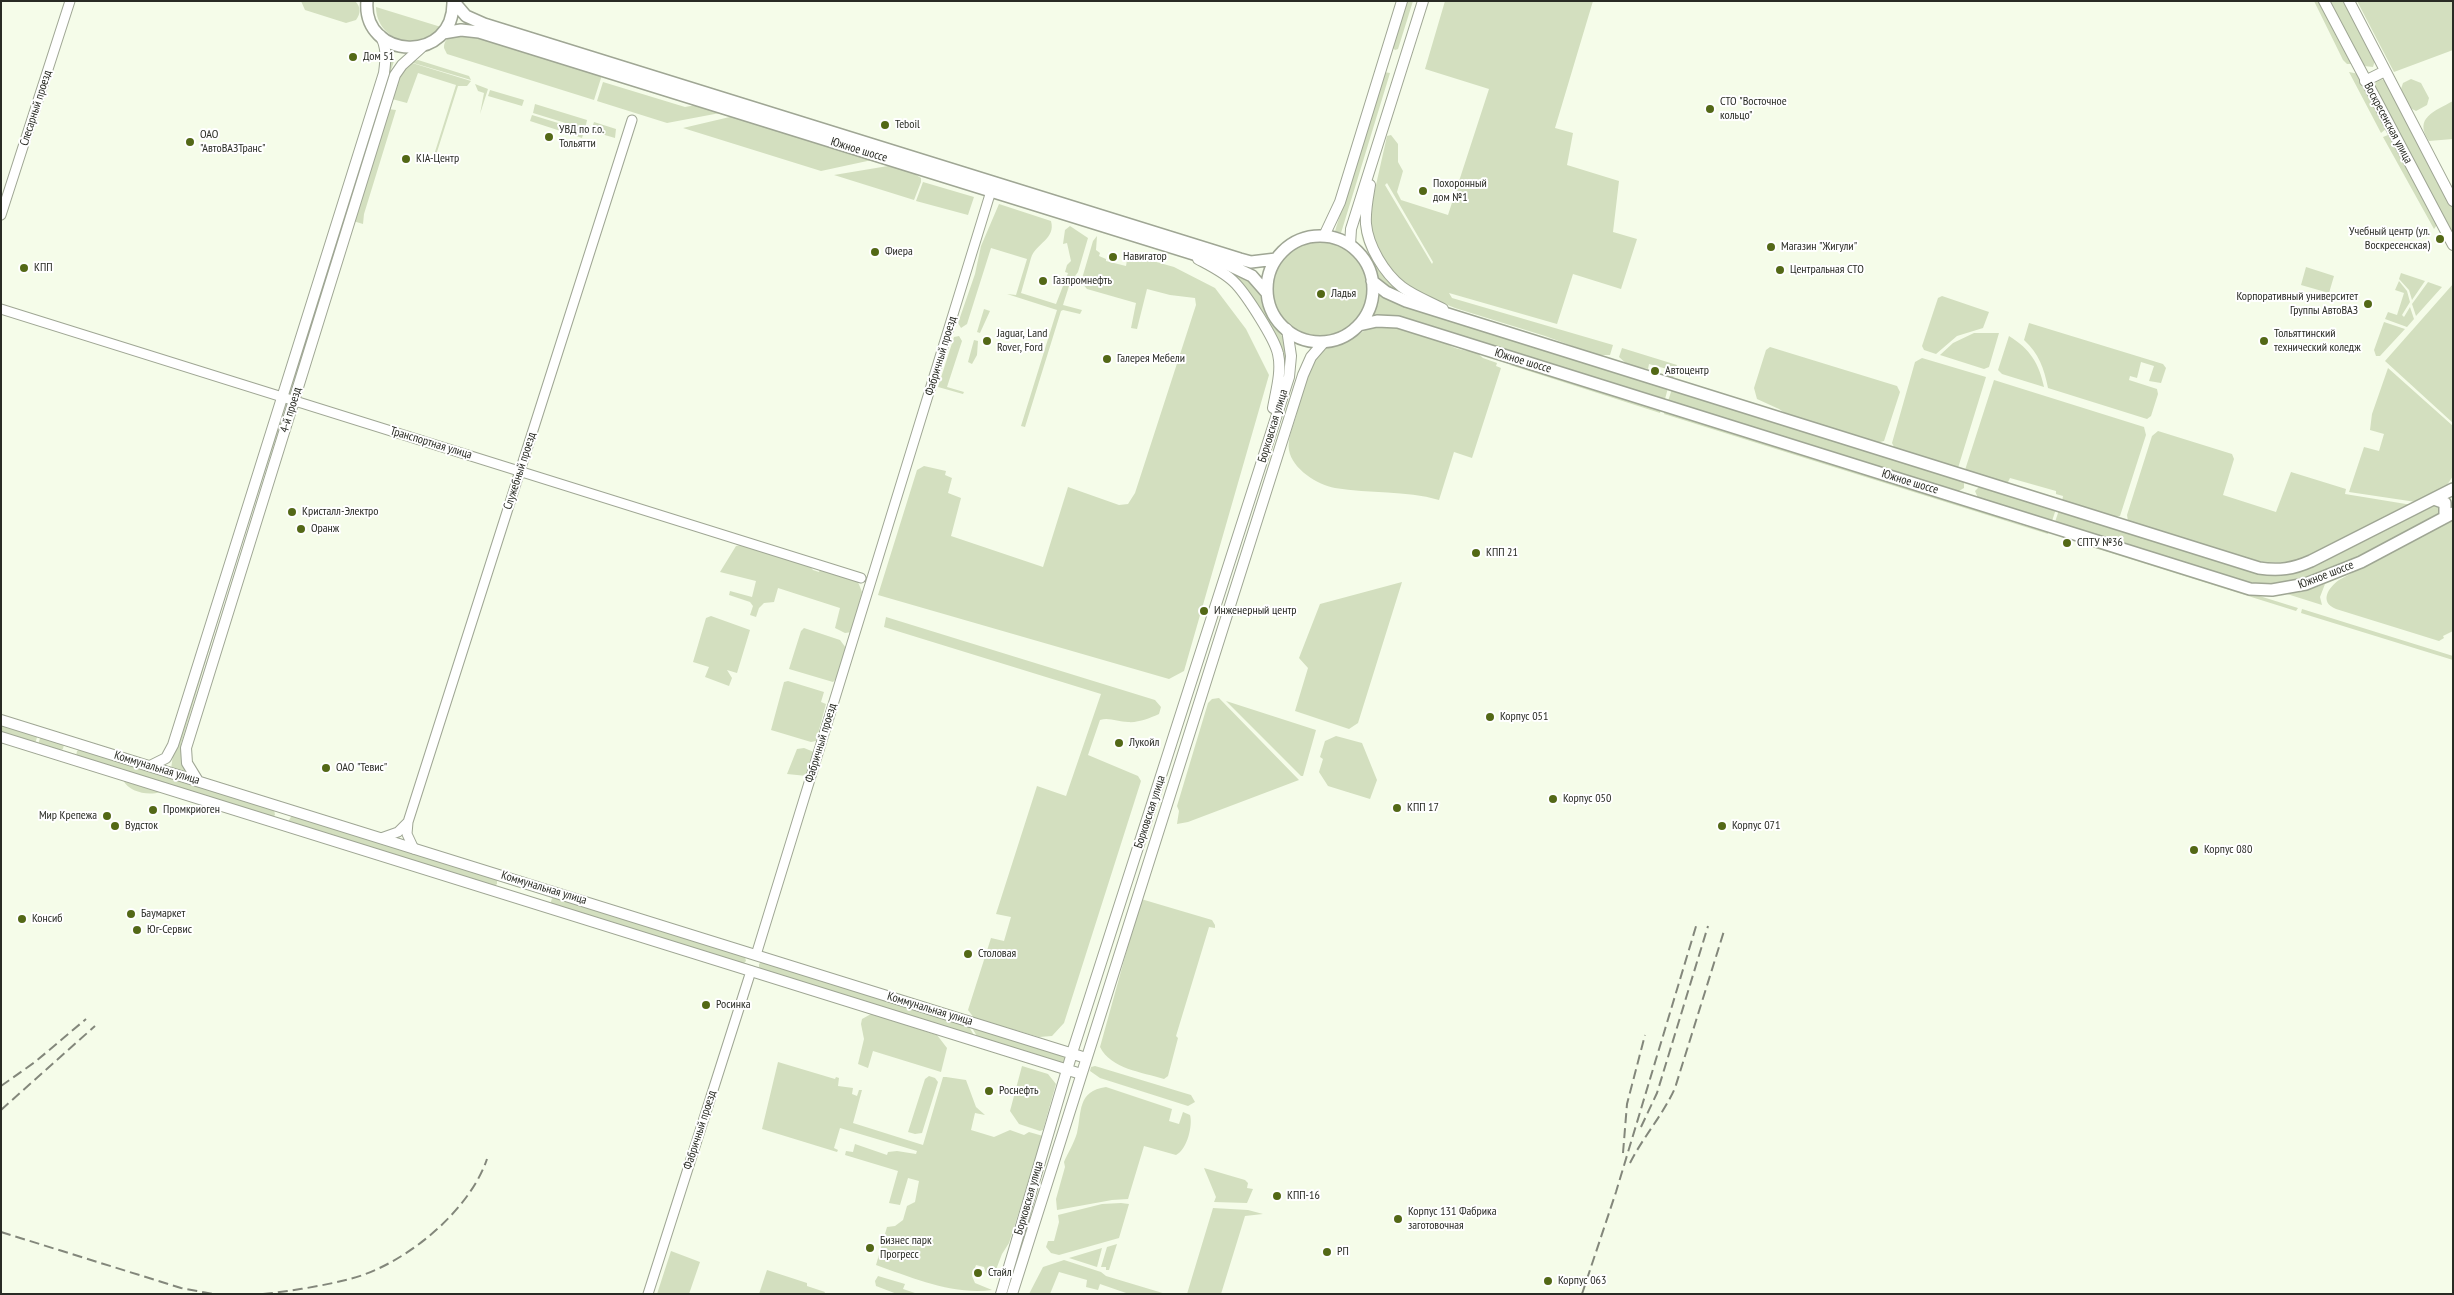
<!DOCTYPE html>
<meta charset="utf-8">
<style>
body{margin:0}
#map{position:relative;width:2454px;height:1295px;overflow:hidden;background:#f5fce9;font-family:"PT Sans Narrow",sans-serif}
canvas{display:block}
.frame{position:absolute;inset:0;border:2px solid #292b24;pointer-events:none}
</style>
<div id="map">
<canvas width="2454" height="1295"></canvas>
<div class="frame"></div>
</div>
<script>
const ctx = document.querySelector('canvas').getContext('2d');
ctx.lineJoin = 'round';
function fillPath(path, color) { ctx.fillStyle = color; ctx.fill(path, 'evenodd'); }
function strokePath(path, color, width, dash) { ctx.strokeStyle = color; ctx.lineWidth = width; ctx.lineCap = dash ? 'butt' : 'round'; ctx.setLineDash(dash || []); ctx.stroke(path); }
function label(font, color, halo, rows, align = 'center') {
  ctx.font = font + ' "PT Sans Narrow",sans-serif'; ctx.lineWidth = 4; ctx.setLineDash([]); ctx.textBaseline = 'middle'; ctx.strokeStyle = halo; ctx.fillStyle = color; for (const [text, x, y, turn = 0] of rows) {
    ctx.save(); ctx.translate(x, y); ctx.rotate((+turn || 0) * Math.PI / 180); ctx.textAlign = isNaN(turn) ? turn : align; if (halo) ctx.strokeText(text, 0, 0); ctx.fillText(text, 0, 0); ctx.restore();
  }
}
fillPath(new Path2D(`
 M301,1H355C361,7 361,13 356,20L346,23L305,10Z
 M1407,1H1413L1398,49L1395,50L1392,47Z
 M1445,1H1593L1555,128L1573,133L1567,165L1619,181L1613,232L1637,239L1621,289L1573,274L1557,324L1449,293L1452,298L1613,345L1610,355H1597L1545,336L1455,308L1409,289L1390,270L1378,249L1373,240L1369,216L1387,136L1391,135L1398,144V162L1403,171L1397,192L1401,200L1448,215L1489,89L1425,69ZM1387,183L1433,262L1432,264L1385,185Z
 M2314,1H2321L2352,64H2347L2343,60Z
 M2330,1H2344L2375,60L2373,67L2364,66Z
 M2357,1H2453V50L2394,72Z
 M376,7L441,27C423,56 376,41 376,7Z
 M463,33L602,75L594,100L447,54L444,48C444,37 453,35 463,33Z
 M391,57L395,58L332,252L330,249Z
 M418,60L469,76L471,80L410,62Z
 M409,62L471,81L467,86H458L436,155H434L456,85L418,73L407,103L392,99L397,75Z
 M1384,72L1390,73L1341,233L1335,231Z
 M2349,72L2359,74L2387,128L2381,133Z
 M2380,78L2387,82L2453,207V236L2375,88L2376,80Z
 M2411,79L2421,83L2429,98L2427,105L2416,111L2410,108L2401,89L2403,83Z
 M603,82L685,107L696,105L720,113L667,123L597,101Z
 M475,84L488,89L480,114L484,93L478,91Z
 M490,90L524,100L522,106L488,96Z
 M2453,101V139L2429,141C2413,118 2435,111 2453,101Z
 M535,104L587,120L585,129L533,113Z
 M388,109L396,110L364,214L363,224L353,221Z
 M532,115L584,131L582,138L530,121Z
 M734,116L872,160L821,171L683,128Z
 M594,122L616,129L615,138L591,131Z
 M2388,135L2391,136L2434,216L2437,225L2434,229L2383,137Z
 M888,166L913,173L921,178V182L914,200L834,175Z
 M923,182L974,197L968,215L916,201Z
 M999,204L1051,221C1056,239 1036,243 1031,258C1028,269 1024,282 1021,293L1056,304L1068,273L1065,272L1067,265L1071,261L1067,243L1063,244L1065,230L1070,226L1088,238L1078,272L1070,283L1063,305L1082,310L1080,314L1063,310L1061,311L1025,427L1021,426L1057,310L1007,294L1016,295L1027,259L991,248L967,324L961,328L958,323L975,274L981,246Z
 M1363,211L1366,238L1412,298C1401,294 1392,292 1384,284C1378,280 1377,273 1374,267C1366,247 1356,234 1363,211Z
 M1097,236L1096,250L1100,253L1099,256L1106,259V261L1126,266L1128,254L1174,267L1215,288L1246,329L1269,375L1184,671L1169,679L878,595L917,470L924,466L946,471L945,475L952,478L948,493L961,498L951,536L1043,567L1068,487L1119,505L1128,504L1135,493L1196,305L1195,298L1170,295L1147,289L1137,329L1131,328L1136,303L1087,289L1081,282L1093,241Z
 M1273 289a47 47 0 1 1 94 0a47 47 0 1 1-94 0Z
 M329,261L327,275L290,392L288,393Z
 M2306,267L2334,276L2329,293L2301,285Z
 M1220,268L1242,275L1258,290L1270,320L1284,339L1287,359L1283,373L1282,357Z
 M2401,273L2425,281L2412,300L2409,290L2399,279Z
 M2399,281L2407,291L2410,302L2402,315L2404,317L2410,307L2414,319L2407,327L2385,319L2388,312L2397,315L2404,293L2395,290Z
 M2428,282L2442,287L2416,316L2412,304Z
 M2453,284V423L2385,361Z
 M1379,294L1398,304L1668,388L1665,399L1397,316H1373Z
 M1942,296L1989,312L1983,328L1957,336L1936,354L1924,350L1922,346L1938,298Z
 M984,309L990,311L980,333L977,332Z
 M2384,322L2405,329L2380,356H2376L2374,350Z
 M2029,323L2163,364L2166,368L2161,383L2149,381L2154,366L2141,362L2137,378L2130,376L2129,380L2157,389L2158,394L2151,416L2147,419L2048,388C2044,368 2039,354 2024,340Z
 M1384,324C1399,325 1419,331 1434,338C1448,344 1458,352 1475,351L1483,358L1497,363L1496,366L1501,368L1472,458L1454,452L1439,500C1405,490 1370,494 1335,488C1318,485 1292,469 1289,450C1287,439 1294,424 1297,413L1293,411L1311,363L1323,350L1352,339L1367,329Z
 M1974,333H1999L1989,367L1984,369L1940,355L1953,343Z
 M959,336L962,341L947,387L964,392L963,394L938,387L954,337Z
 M2009,336C2030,349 2039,363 2044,387L2002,374L1998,370Z
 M974,340L978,341L977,355L972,364L968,362Z
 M1770,347L1897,386L1900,392L1884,441L1876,443L1788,415L1779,409L1757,399L1754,388L1766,350Z
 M1622,348L1677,365L1673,378L1665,374L1667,369L1649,364L1648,369L1628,365L1619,357Z
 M1922,358L1986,377L1958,468L1895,449L1892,443L1915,362Z
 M1510,365H1520L1661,409L1660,413Z
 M2388,368L2453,426V476L2447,485L2416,502L2349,492L2364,447L2379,451L2384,434L2370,430L2372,414Z
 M1994,380L2144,427L2146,435L2120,516L2113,517L2062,501L2063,496L2056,494V491L2010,478L2007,484L1965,470Z
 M1672,389L1960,480L1964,483V488L1957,492L1668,401Z
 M1665,410L2003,516L2006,520L2039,530H2049L2048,534L1664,414Z
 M278,415L283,416L240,549Z
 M2158,431L2232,454L2234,459L2223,495L2276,512L2291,472L2346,489L2345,494L2412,505L2313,556L2287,563L2252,561L2128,521L2127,515L2152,436Z
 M1980,486L2056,509L2052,521L1978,498L1975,491Z
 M2437,502H2439L2442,512C2401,534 2354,565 2310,579C2262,596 2209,571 2164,556C2127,545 2091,533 2055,522L2059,510L2279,574L2310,569Z
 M2453,518V631L2443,636L2444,638L2439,641L2336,609C2319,602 2328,588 2339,580Z
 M2089,543L2298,608L2296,611L2082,544Z
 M741,545L809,565L813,570L819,572L820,569L858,582L862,592L852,632L845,633L835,628L840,608L778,588L774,602L764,603L759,608L756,617L750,615L753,606L750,602L729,595L730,591L752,597L756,581L720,572L736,546Z
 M233,570L181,744L182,761L188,775L171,769L173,755Z
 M1402,582L1358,723L1349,729L1295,711L1308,668L1299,658L1320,604Z
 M2325,584L2320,597L2322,605L2287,594L2306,591Z
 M2302,609L2453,656V660L2301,613Z
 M711,616L750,630L737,673L727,670L732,678L729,686L705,677L709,667L693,662L706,618Z
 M886,617L1155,700L1161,707L1159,714C1150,718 1138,723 1128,722C1118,722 1109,717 1100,720L1088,755L1138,776L1141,781L1064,1023L1052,1036L1039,1037L974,1018L968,1010L991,938L1004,941L1011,917L996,914L1037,786L1066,796L1101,694L884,627Z
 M804,628L840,640L846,648L836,679L833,682L789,669L801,631Z
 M788,681L824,692L821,702L826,704L816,741L811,742L771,730L784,682Z
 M1219,698L1299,780L1188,822L1177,824L1179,811L1177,806L1208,703L1212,699Z
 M1226,701L1316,730L1303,776H1301Z
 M1,723L38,734L35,744L1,734Z
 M41,735L64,744L63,749L59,751L38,745Z
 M1336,736L1362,743L1377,780L1370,799L1328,786L1319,772L1323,759L1320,757L1325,741Z
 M81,748L274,809L275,815L272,818L76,756L77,751Z
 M804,748L814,752L807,776L787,774L797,749Z
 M123,780L160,792C148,796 129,792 123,780Z
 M292,815L497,879V884L493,887L288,822Z
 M553,895L745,957L746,961L743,964L550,905Z
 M1141,899L1212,920L1215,925V928L1209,927L1176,1036L1178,1038L1168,1076L1164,1079C1142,1072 1111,1069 1100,1047Z
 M762,961L968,1025L975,1037L759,969V964Z
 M871,1014L937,1035L947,1048L941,1072L873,1051L868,1068L858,1064L864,1039L861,1024L862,1019Z
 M971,1026L1063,1056L1068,1060L1065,1064L978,1038Z
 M778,1062L835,1079L836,1077L839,1078L838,1086L853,1088L852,1094L857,1096L859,1090H862L853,1123L923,1145L943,1077H946L966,1080L976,1107L985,1115L975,1113L971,1130L994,1137L1010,1130L1024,1135L1029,1132L1043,1136L1009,1243L1002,1254L994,1275L986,1273L984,1267L976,1265L972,1276L975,1283L992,1290C952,1295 913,1278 876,1265L887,1227L895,1226L903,1220L907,1206L915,1202L919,1181L908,1178L900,1205L889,1203L898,1171L845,1155L846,1151L853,1152L855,1144L887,1155L888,1152L897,1151L916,1154L917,1151L840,1128L834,1148L838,1150L837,1152L762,1129Z
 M1022,1066L1048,1074L1056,1084L1043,1130L1040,1131L1019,1124L1010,1111Z
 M1095,1066L1191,1095L1195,1102L1188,1106L1100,1078L1090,1071L1091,1067Z
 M929,1076L935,1078L938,1082L922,1133L915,1134L908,1132L925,1079Z
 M1106,1087L1172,1109L1169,1121L1179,1124L1183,1112L1190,1115C1193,1125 1187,1150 1176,1155L1144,1146L1128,1199L1112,1200L1057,1210L1056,1199L1065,1167L1064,1162C1068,1153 1074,1143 1077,1133C1082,1112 1077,1091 1106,1087Z
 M1204,1168L1245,1180L1248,1183L1247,1188L1253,1189L1247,1203L1214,1202L1216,1197Z
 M1121,1203L1129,1204L1119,1238L1059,1255L1051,1253L1046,1247L1048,1241H1054L1059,1222L1058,1215L1102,1204Z
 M1213,1208L1248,1210L1263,1214L1245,1216L1221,1294H1187Z
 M1117,1244L1109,1270H1106V1267H1101L1107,1247Z
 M1102,1248L1097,1267L1069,1258Z
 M671,1251L700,1262L689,1294H657Z
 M1064,1260L1101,1272L1106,1276L1166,1294H1129L1100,1284L1098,1290L1086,1287L1087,1280L1059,1272L1050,1294H1029L1043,1267Z
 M767,1270L807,1283V1286L825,1292L824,1294H759Z
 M878,1276L905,1284L903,1289L918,1294H897L876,1286L875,1281Z`), '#d3dfbf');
const tertiary = new Path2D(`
 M1,215L70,1
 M1,309L861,578
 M381,838L398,832L408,822
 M414,849L407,834L408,822L632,120
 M756,955L991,191
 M648,1294L751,971`);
const secondary = new Path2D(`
 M2324,1L2453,245
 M2349,1L2453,201
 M2365,81L2385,71
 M1370,185C1368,197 1365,211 1366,224C1368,246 1384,273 1402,287C1414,296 1430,302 1443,309
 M1324,236L1340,202L1402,1
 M1350,245L1351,229L1423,1
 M1198,259C1211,266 1226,273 1236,284C1247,296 1275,339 1278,354C1282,371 1276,391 1273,408
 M1,720L1086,1058
 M1,737L1081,1074
 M150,766L166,758L173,745L384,73C386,58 387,47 380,35
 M198,781L187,763L186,748L395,75L402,65L422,47
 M1001,1294L1072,1053L1289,377L1291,356L1287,329
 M1012,1294L1303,375L1311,357L1324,342`);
const primary = new Path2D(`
 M367,1C362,60 455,65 453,1
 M454,2L466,16L484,24L1240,259L1251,262L1276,259
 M443,33L461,30L479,32L1229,265L1252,276L1266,292
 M1267 289a53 53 0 1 1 106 0a53 53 0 1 1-106 0Z
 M1372,281L1386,292L1406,301L2259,568C2279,571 2293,569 2311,561L2453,489
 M1359,325L1377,321L1398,322L2250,589L2272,590L2306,584L2361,562L2453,513
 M2434,499L2445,503V517`);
strokePath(tertiary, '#9fa694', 11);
strokePath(secondary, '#9fa694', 12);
strokePath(primary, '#9fa694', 14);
strokePath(tertiary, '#fff', 9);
strokePath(secondary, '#fff', 10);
strokePath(primary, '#fff', 11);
strokePath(new Path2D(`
 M1,1086L35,1062L86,1019
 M1,1110L95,1026
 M1641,1127L1657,1093L1708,926
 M1623,1153L1627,1104L1645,1035
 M1630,1163C1643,1137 1663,1115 1675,1088L1724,931
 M1,1232L181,1288L213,1294
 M263,1294C292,1291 322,1286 350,1279C404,1265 469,1212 487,1159
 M1582,1294L1616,1192L1697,923`), '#83877b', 2, [10, 5]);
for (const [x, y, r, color] of [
 [353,57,5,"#536816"],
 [1710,109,5,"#536816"],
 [885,125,5,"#536816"],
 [549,137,5,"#536816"],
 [190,142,5,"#536816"],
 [406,159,5,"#536816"],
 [1423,191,5,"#536816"],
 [2440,239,5,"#536816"],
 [1771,247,5,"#536816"],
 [875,252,5,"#536816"],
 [1113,257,5,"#536816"],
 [24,268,5,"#536816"],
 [1780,270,5,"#536816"],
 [1043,281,5,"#536816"],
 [1321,294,5,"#536816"],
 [2368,304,5,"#536816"],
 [987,341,5,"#536816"],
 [2264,341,5,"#536816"],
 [1107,359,5,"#536816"],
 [1655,371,5,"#536816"],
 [292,512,5,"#536816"],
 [301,529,5,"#536816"],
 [2067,543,5,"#536816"],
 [1476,553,5,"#536816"],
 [1204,611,5,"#536816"],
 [1490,717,5,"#536816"],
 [1119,743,5,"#536816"],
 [326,768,5,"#536816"],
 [1553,799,5,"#536816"],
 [1397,808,5,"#536816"],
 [153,810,5,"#536816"],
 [107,816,5,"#536816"],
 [115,826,5,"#536816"],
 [1722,826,5,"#536816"],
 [2194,850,5,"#536816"],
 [131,914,5,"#536816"],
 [22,919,5,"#536816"],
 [137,930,5,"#536816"],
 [968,954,5,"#536816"],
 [706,1005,5,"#536816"],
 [989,1091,5,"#536816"],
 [1277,1196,5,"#536816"],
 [1398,1219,5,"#536816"],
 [870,1248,5,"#536816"],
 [1327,1252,5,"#536816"],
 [978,1273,5,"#536816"],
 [1548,1281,5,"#536816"]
]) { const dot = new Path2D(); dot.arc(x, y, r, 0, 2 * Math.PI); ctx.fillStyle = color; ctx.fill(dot); strokePath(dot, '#fff', 2); }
label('12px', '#292b24', '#fff', [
 ["Дом 51",363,57],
 ["СТО \"Восточное",1720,102],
 ["кольцо\"",1720,116],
 ["Teboil",895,125],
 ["УВД по г.о.",559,130],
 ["Тольятти",559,144],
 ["ОАО",200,135],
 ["\"АвтоВАЗТранс\"",200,149],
 ["KIA-Центр",416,159],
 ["Похоронный",1433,184],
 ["дом №1",1433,198],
 ["Учебный центр (ул.",2430,232,"right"],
 ["Воскресенская)",2430,246,"right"],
 ["Магазин \"Жигули\"",1781,247],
 ["Фиера",885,252],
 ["Навигатор",1123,257],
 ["КПП",34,268],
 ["Центральная СТО",1790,270],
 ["Газпромнефть",1053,281],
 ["Ладья",1331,294],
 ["Корпоративный университет",2358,297,"right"],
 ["Группы АвтоВАЗ",2358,311,"right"],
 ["Jaguar, Land",997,334],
 ["Rover, Ford",997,348],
 ["Тольяттинский",2274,334],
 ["технический коледж",2274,348],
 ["Галерея Мебели",1117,359],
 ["Автоцентр",1665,371],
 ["Кристалл-Электро",302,512],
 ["Оранж",311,529],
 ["СПТУ №36",2077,543],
 ["КПП 21",1486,553],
 ["Инженерный центр",1214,611],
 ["Корпус 051",1500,717],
 ["Лукойл",1129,743],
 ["ОАО \"Тевис\"",336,768],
 ["Корпус 050",1563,799],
 ["КПП 17",1407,808],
 ["Промкриоген",163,810],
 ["Мир Крепежа",97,816,"right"],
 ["Вудсток",125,826],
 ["Корпус 071",1732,826],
 ["Корпус 080",2204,850],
 ["Баумаркет",141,914],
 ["Консиб",32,919],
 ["Юг-Сервис",147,930],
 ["Столовая",978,954],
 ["Росинка",716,1005],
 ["Роснефть",999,1091],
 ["КПП-16",1287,1196],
 ["Корпус 131 Фабрика",1408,1212],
 ["заготовочная",1408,1226],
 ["Бизнес парк",880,1241],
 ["Прогресс",880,1255],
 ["РП",1337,1252],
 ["Стайл",988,1273],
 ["Корпус 063",1558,1281]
], 'left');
label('12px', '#292b24', '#fff', [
 ["Слесарный проезд",36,108,-72],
 ["Воскресенская улица",2388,123,62],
 ["Южное шоссе",859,150,17],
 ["Фабричный проезд",941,356,-73],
 ["Южное шоссе",1523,361,17],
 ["4-й проезд",291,410,-73],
 ["Борковская улица",1273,426,-73],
 ["Транспортная улица",431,443,17],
 ["Служебный проезд",520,471,-72],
 ["Южное шоссе",1910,482,17],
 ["Южное шоссе",2326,575,-21],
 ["Фабричный проезд",821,743,-73],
 ["Коммунальная улица",157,768,17],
 ["Борковская улица",1150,812,-72],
 ["Коммунальная улица",544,888,17],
 ["Коммунальная улица",930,1009,17],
 ["Фабричный проезд",700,1130,-72],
 ["Борковская улица",1029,1198,-74]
]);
</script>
